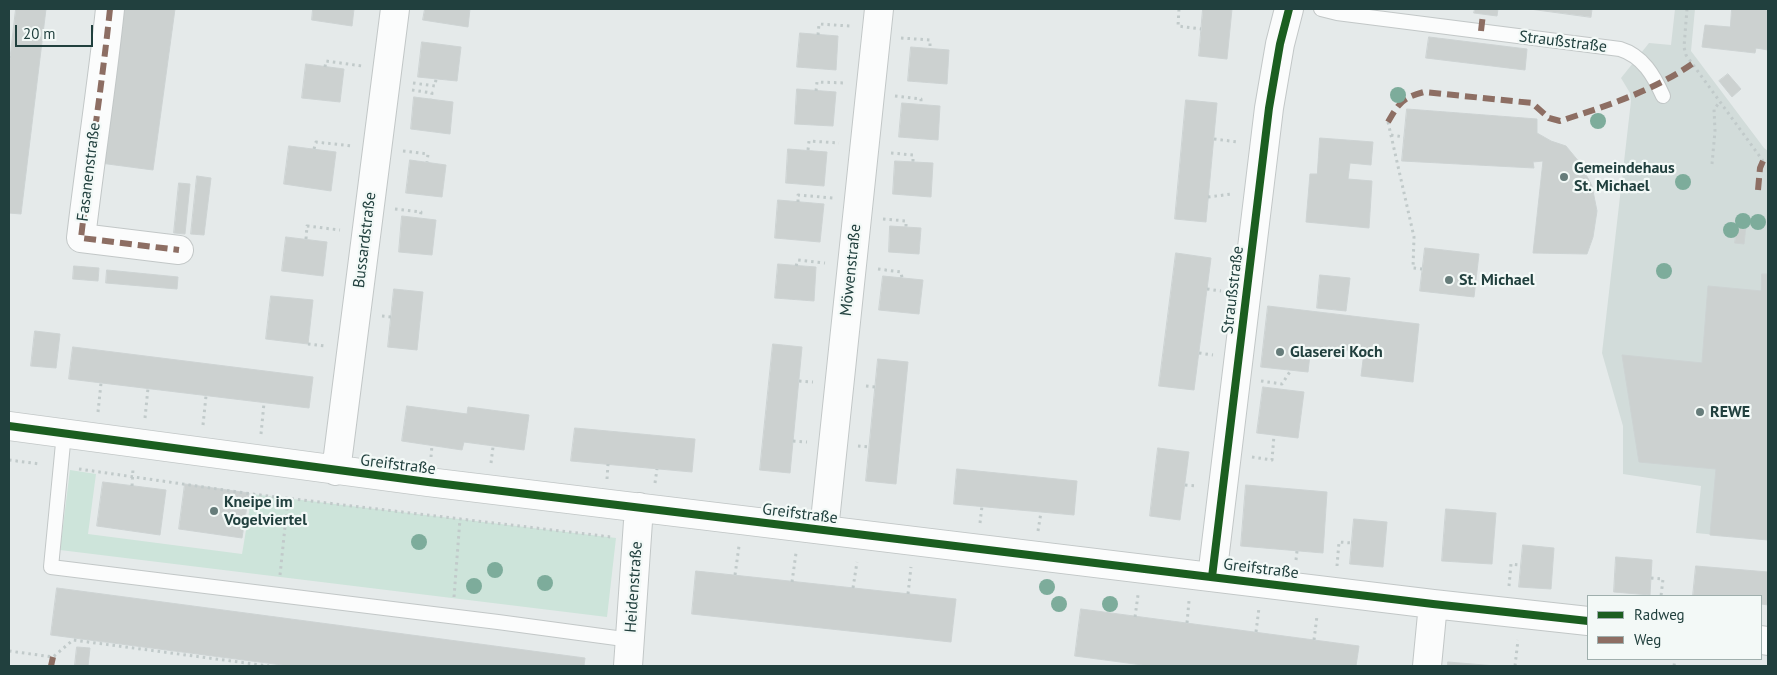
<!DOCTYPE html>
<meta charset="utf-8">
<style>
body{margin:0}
#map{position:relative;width:1777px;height:675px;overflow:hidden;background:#e5eaea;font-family:"PT Sans",sans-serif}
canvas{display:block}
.frame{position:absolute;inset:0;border:10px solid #21403e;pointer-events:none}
.legend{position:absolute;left:1587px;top:595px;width:175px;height:65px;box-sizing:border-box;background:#f3f9f7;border:1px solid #9fafad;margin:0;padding:6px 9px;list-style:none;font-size:15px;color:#21403e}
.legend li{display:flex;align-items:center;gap:10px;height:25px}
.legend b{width:25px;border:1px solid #9fafad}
.scale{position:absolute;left:15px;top:25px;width:78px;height:22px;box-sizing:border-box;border:2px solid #21403e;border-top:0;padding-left:6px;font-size:15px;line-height:18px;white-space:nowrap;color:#21403e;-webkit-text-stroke:4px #f3f9f7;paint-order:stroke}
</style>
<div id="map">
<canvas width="1777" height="675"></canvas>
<div class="frame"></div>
<ul class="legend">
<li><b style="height:6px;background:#1b5e20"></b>Radweg</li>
<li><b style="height:6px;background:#8d6e63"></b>Weg</li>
</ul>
<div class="scale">20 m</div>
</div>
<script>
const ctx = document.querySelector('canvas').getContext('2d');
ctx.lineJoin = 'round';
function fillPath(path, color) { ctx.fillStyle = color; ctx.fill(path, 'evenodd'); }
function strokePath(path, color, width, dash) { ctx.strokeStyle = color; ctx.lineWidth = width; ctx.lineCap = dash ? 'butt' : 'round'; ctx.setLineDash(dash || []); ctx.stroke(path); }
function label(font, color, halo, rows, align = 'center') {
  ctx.font = font + ' "PT Sans",sans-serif'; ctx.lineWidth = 4.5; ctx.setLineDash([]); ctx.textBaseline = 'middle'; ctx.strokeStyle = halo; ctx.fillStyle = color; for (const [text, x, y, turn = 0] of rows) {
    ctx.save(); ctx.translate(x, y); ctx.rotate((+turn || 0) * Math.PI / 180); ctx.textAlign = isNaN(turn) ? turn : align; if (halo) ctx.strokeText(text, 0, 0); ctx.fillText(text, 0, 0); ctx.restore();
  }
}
fillPath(new Path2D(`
 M1675,9H1695L1691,51L1764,148L1768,151V540L1696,533L1701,486L1623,474V426L1602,353L1631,101L1630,93L1621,78L1649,43L1671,45Z`), '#d2dcda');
fillPath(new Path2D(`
 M70,470L96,474L88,534L242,554L252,494L616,538L607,617L60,550Z`), '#cde4da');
const building = new Path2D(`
 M16,9H46L21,214L9,213V67Z
 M121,9H175L153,170L100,163Z
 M313,9H354L352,26L312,20Z
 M425,9H470L468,27L423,20Z
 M1203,9H1232L1227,59L1199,56Z
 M1475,9H1498L1497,16L1474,13Z
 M1530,9H1592L1591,17Z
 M1732,9H1768V50L1756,48L1755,53L1702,47L1705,25L1730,27Z
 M800,33L838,36L836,70L797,67Z
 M1429,37L1527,49L1525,70L1426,58Z
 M422,42L461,47L457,81L418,77Z
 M911,47L949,50L947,84L908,81Z
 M306,64L344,69L340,102L302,98Z
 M1728,74L1741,89L1732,97L1719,81Z
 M797,89L836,92L833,126L795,124Z
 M414,97L453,102L450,134L411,129Z
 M1186,100L1217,103L1206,222L1175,219Z
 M902,103L940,106L938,140L899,137Z
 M1407,109L1537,119V133L1551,141L1566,146L1580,163L1592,186L1597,211L1593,237L1587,254L1533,253L1543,161L1533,162L1534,168L1402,161Z
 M1320,138L1373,142L1371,165L1350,163L1348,179L1372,181L1369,228L1306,222L1310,174H1317Z
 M289,146L336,152L331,191L284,184Z
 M788,149L827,152L824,186L786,183Z
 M410,160L446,165L442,197L406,193Z
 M895,161L933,163L931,197L893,194Z
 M197,176L211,178L204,235L191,234Z
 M179,183L190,184L185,234L174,233Z
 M778,200L824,204L820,242L775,238Z
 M402,216L436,220L432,255L399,252Z
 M1737,225H1746L1744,244L1735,243Z
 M890,226L921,228L919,254L889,252Z
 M286,237L327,242L323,276L282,271Z
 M1425,248L1479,254L1474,297L1420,291Z
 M1176,253L1211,258L1194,390L1159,386Z
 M778,264L816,267L814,301L775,298Z
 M74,266L99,268L98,281L73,279Z
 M107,270L178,277L177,289L106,283Z
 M1762,274H1768V540L1710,535L1716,469L1639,462L1622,355L1702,363L1708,286L1761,291Z
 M1320,275L1350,278L1346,311L1317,308Z
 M883,276L923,280L919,314L879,310Z
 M394,289L423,292L417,350L388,347Z
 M271,296L313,300L308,344L266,339Z
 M1268,306L1419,324L1413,382L1361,376L1364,352L1311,346L1308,372L1261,367Z
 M35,331L60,334L56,368L31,366Z
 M773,344L802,347L790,473L760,470Z
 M73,347L313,377L309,408L69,379Z
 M878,359L908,362L896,484L866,481Z
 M1263,387L1304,392L1298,438L1257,433Z
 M407,406L467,414L468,407L529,415L524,450L464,442L462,450L402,441Z
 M575,428L695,439L692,472L571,461Z
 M1158,448L1189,452L1180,520L1150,516Z
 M957,469L1077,481L1074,515L954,504Z
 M103,482L166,490L160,535L97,526Z
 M185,484L249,493L242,538L179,529Z
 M1246,485L1327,492L1323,553L1241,546Z
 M1446,509L1496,513L1492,564L1442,561Z
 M1354,519L1387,522L1383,567L1350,564Z
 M1523,545L1554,548L1551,589L1519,587Z
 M1616,557L1652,560L1650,595L1614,592Z
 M1696,566L1768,572V605L1761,604V596H1693Z
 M696,571L956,599L951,642L692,614Z
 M57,588L585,658L584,666H290L51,635Z
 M1081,609L1359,646L1356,666H1150L1075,656Z
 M77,647L90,648L88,666L75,665Z
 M1448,662L1496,666H1448Z`);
fillPath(building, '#ccd1d0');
strokePath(building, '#cdd3d3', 1);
const service = new Path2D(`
 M1321,9L1337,13L1620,49C1643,56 1654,76 1663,96
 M64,433L51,567L498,622L631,640`);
const minor = new Path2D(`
 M110,9C102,85 90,161 81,238L179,250
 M9,426L428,482L1433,604L1588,621
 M336,471L395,9
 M824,530L879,9
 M1212,577L1269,108L1280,44L1289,9
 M1761,640L1768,641
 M628,666L639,507
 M1427,666L1433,604`);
strokePath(service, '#c2c7c7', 16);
strokePath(minor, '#c2c7c7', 30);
strokePath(new Path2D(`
 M1179,9L1178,26L1201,29
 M1687,9L1684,47L1686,55L1763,161L1768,163
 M818,35L819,24L850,26
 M901,38L930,40V48
 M9,57L10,58
 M325,67L326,61L362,66
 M413,83L435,86L436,79
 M412,90L432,93L431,99
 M816,91L817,82L845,83
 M895,96L921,99V105
 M1388,122L1414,237L1413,268L1422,269
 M1391,135L1404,137
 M1214,139L1238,142
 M314,149L316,142L352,146
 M808,150L809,141L839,143
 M403,151L428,154L427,162
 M891,153L913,155V162
 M1712,164L1715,131L1714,109L1720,102
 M1208,197L1232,194
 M798,202V195L833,198
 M395,209L421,212L420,218
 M883,219L906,221V227
 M306,239L307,226L340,230
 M796,266L798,260L825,263
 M878,269L901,272L902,278
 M1207,289L1221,291
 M382,316L392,317
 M308,344L325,346
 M1199,353L1213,355
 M799,381L813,382
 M1261,381L1282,384L1291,370
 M866,386L876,387
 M98,412L101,383
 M145,418L148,388
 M203,425L206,396
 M261,434L264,403
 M793,441L807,442
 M858,446L870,447
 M431,457L432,445
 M1252,457L1272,460L1274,435
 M9,460L40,464
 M491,463L493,447
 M79,469L252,494L611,537
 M607,479L608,464
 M655,483L657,469
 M1185,485L1197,486
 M132,486L133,469
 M980,523L982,506
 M1038,531L1041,512
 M1296,560L1297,551
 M1337,566L1339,542L1352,543
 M280,575L288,498
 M735,575L739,546
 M1651,578L1663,579L1661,596
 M792,582L796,553
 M1509,586L1511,564L1521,565
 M853,588L857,562
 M908,594L911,567
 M454,597L460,519
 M1135,617L1138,595
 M1187,623L1189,601
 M1256,632L1259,608
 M1314,640L1317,616
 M9,651L53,657L73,640L269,666
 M1515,666L1518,640
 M1674,666L1675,659`), '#c1caca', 3, [2.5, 4]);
strokePath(service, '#fbfcfc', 14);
strokePath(minor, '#fbfcfc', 28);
strokePath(new Path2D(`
 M110,9C102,85 90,161 81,238L179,250
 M1481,31L1483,14
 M1388,122C1399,103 1402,98 1424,92L1532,103L1549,118L1560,121C1606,106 1651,92 1692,64
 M1758,190L1760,168L1763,161
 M51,666L53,657`), '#8d6e63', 6, [12, 6]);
strokePath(new Path2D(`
 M9,426L428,482L1433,604L1588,621
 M1212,577L1269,108L1280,44L1289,9`), '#1b5e20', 8);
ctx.fillStyle = '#7dac9b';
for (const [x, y] of [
 [1398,95],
 [1598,121],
 [1683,182],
 [1743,221],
 [1758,222],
 [1731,230],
 [1664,271],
 [419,542],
 [495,570],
 [545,583],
 [474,586],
 [1047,587],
 [1059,604],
 [1110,604]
]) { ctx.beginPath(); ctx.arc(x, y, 8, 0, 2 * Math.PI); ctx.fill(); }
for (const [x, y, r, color] of [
 [1564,177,5,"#667c7a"],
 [1449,280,5,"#667c7a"],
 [1280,352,5,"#667c7a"],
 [1700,412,5,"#667c7a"],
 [214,511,5,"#667c7a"]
]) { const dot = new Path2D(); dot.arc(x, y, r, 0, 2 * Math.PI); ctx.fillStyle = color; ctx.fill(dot); strokePath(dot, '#f3f9f7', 2); }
label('16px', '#21403e', '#f3f9f7', [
 ["Straußstraße",1563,42,7],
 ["Fasanenstraße",89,172,-83],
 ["Bussardstraße",365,240,-83],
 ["Möwenstraße",851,270,-84],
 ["Straußstraße",1233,290,-83],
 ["Greifstraße",398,465,7],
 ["Greifstraße",800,514,7],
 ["Greifstraße",1261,569,7],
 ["Heidenstraße",634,587,-86]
]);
label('bold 16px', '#21403e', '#f3f9f7', [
 ["Gemeindehaus",1574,168],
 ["St. Michael",1574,186],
 ["St. Michael",1459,280],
 ["Glaserei Koch",1290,352],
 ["REWE",1710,412],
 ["Kneipe im",224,502],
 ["Vogelviertel",224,520]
], 'left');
</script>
